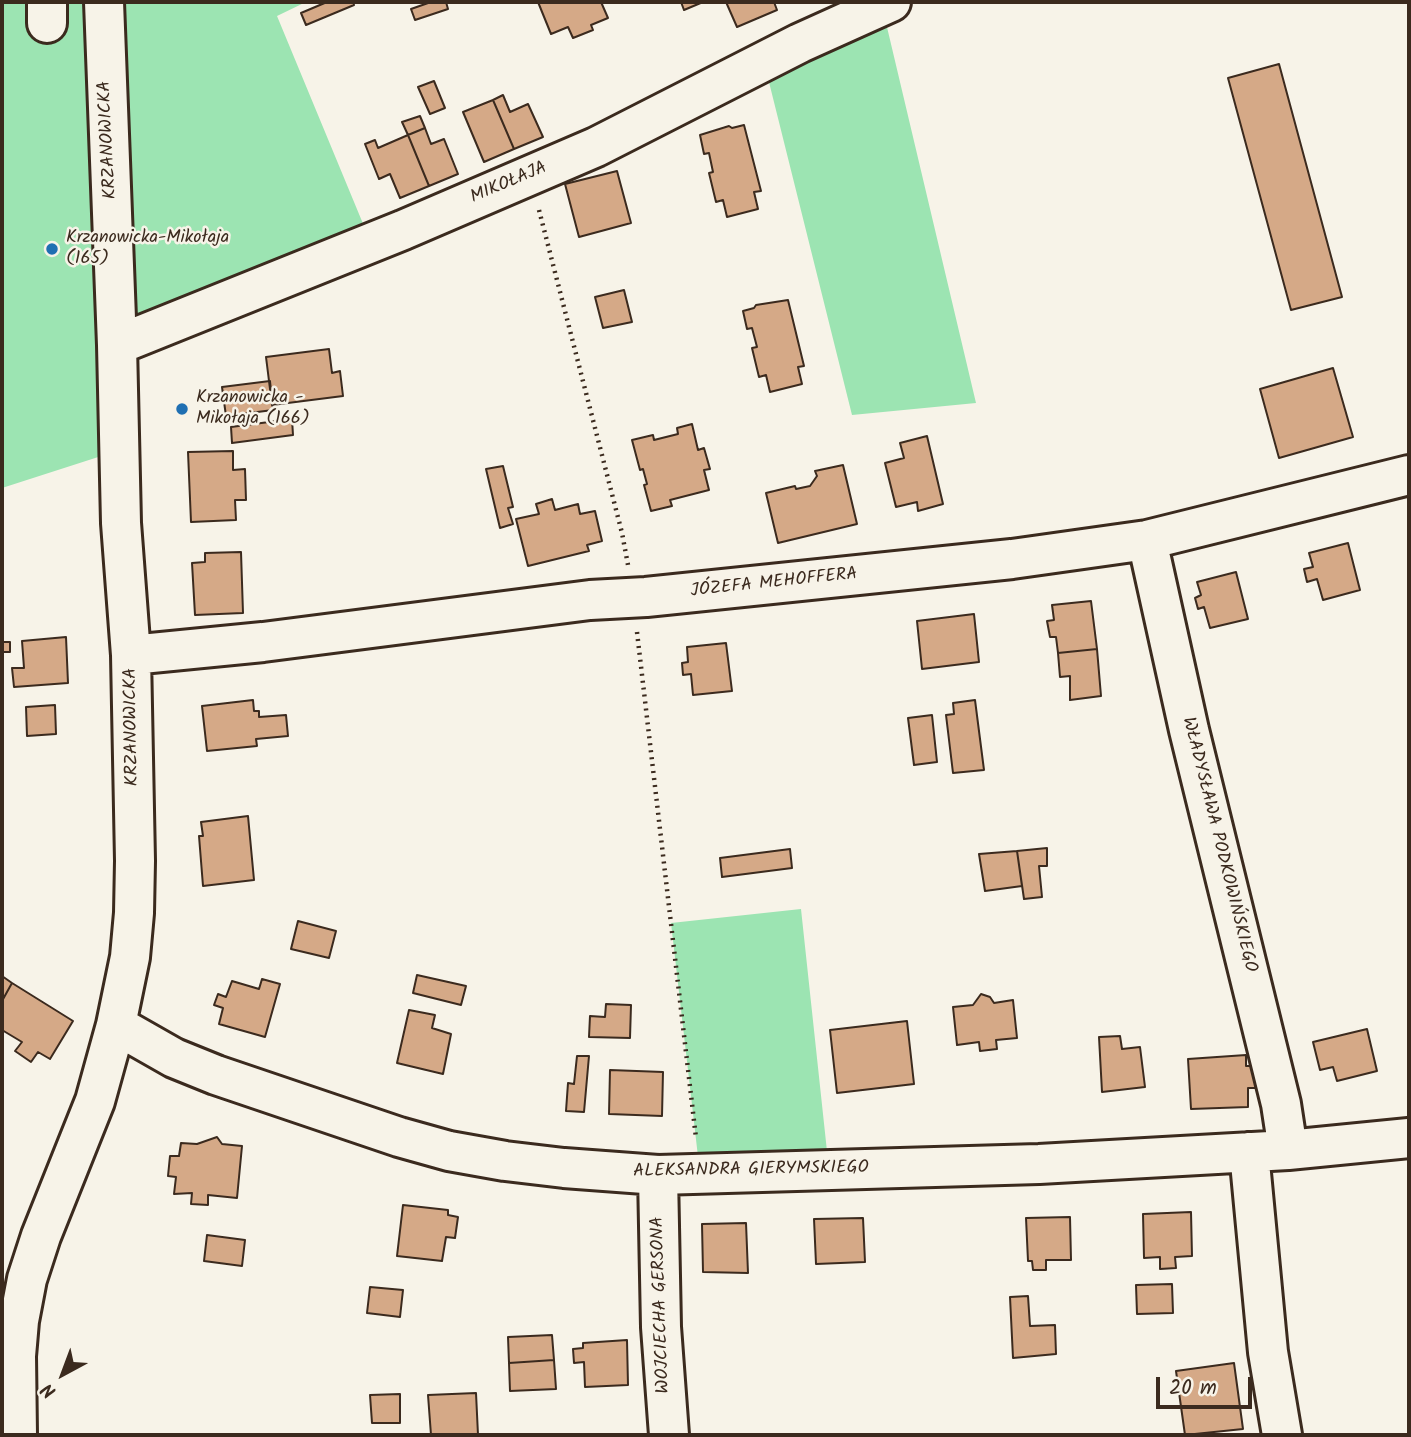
<!DOCTYPE html>
<meta charset="utf-8">
<style>
body{margin:0}
#map{position:relative;width:1411px;height:1437px;overflow:hidden;background:#f7f3e8;font-family:Kalam,sans-serif}
canvas{display:block}
.frame{position:absolute;inset:0;border:4px solid #3b2a1e;pointer-events:none}
.north{position:absolute;left:28px;top:1339px;width:70px;height:70px;-webkit-text-stroke:5px #f7f3e8;paint-order:stroke;rotate:221deg;font-size:19px;font-weight:700;line-height:28px;text-align:center;color:#3b2a1e}
.north::after{content:'';display:block;margin:auto;width:24px;height:32px;background:#3b2a1e;clip-path:polygon(50% 0,100% 100%,50% 72%,0 100%)}
.scale{position:absolute;left:1156px;top:1377px;width:96px;height:32px;box-sizing:border-box;border:4px solid #3b2a1e;border-top:0;padding-left:9px;font-size:21px;line-height:24px;white-space:nowrap;color:#3b2a1e;-webkit-text-stroke:5px #f7f3e8;paint-order:stroke}
</style>
<div id="map">
<canvas width="1411" height="1437"></canvas>
<div class="frame"></div>
<div class="north">N</div>
<div class="scale">20 m</div>
</div>
<script>
const ctx = document.querySelector('canvas').getContext('2d');
ctx.lineJoin = 'round';
function fillPath(path, color) { ctx.fillStyle = color; ctx.fill(path, 'evenodd'); }
function strokePath(path, color, width, dash) { ctx.strokeStyle = color; ctx.lineWidth = width; ctx.lineCap = dash ? 'butt' : 'round'; ctx.setLineDash(dash || []); ctx.stroke(path); }
function label(font, color, halo, rows, align = 'center') {
  ctx.font = font + ' Kalam,sans-serif'; ctx.lineWidth = 5; ctx.setLineDash([]); ctx.textBaseline = 'middle'; ctx.strokeStyle = halo; ctx.fillStyle = color; for (const [text, x, y, turn = 0] of rows) {
    ctx.save(); ctx.translate(x, y); ctx.rotate((+turn || 0) * Math.PI / 180); ctx.textAlign = isNaN(turn) ? turn : align; if (halo) ctx.strokeText(text, 0, 0); ctx.fillText(text, 0, 0); ctx.restore();
  }
}
fillPath(new Path2D(`
 M2,2H306L277,16L371,243L117,345L120,450L2,488Z
 M882,6L976,403L852,415L764,62Z
 M801,909L829,1170L700,1174L671,923Z`), '#9ce4b2');
const building = new Path2D(`
 M327,2H353L354,5L306,25L301,13Z
 M431,2H446L448,9L415,20L411,9Z
 M538,2H601L608,18L591,25L593,30L573,38L568,27L551,34Z
 M681,2H703L684,10Z
 M726,2H774L777,10L737,27Z
 M1279,64L1342,297L1291,310L1228,78Z
 M434,81L445,108L430,114L418,87Z
 M503,95L510,112L528,104L543,137L514,149L493,100Z
 M493,100L514,149L484,162L463,112Z
 M420,116L425,128L408,135L402,122Z
 M744,125L761,191L754,192L758,209L727,217L723,200L716,202L709,173L713,172L709,153L704,154L700,135L729,126L732,128Z
 M425,128L431,144L444,139L458,174L429,186L408,135Z
 M408,135L429,186L400,198L390,174L379,179L365,144L375,140L378,148Z
 M617,171L631,223L579,237L565,184Z
 M624,290L632,322L603,328L595,297Z
 M788,300L804,366L798,367L802,384L770,392L766,375L759,377L752,348L757,347L752,328L747,329L743,311L754,308L756,305Z
 M329,349L332,373L340,371L343,396L272,405L266,357Z
 M1333,368L1353,437L1279,458L1260,389Z
 M270,381L273,410L226,416L222,387Z
 M292,419L293,435L232,443L231,427Z
 M692,424L698,450L704,448L710,469L704,470L709,490L670,500L672,506L651,511L644,485L647,484L643,469L640,470L632,440L653,435L654,440L678,434L677,428Z
 M927,436L943,504L918,511L917,502L896,507L885,463L904,458L900,443Z
 M233,451V470L245,469L246,500H235L236,520L191,522L188,452Z
 M843,465L857,524L778,543L766,493L795,486L796,489L810,486L817,476L815,471Z
 M503,466L513,507L508,508L513,524L500,528L486,469Z
 M552,499L555,510L578,504L580,514L595,511L602,541L587,545L589,551L528,566L516,519L539,514L536,504Z
 M1348,543L1360,590L1323,600L1317,579L1307,582L1304,569L1313,567L1309,553Z
 M241,552L243,613L195,615L192,563L205,562V553Z
 M1236,572L1248,619L1210,628L1204,607L1198,609L1195,598L1201,595L1197,582Z
 M1091,601L1097,649L1058,653L1056,637H1050L1047,621L1054,620L1052,605Z
 M974,614L979,662L922,669L917,621Z
 M66,637L68,683L14,687L12,668H24L22,641Z
 M2,642H10V652H2Z
 M726,643L732,691L693,695L691,674L683,675L682,663L688,662L687,647Z
 M1097,649L1101,696L1070,700V676L1060,677L1058,653Z
 M253,700L254,711H259V717L286,715L288,736L256,739L257,746L207,751L202,706Z
 M975,700L984,770L953,773L946,715L954,714L953,703Z
 M55,705L56,734L27,736L26,707Z
 M932,715L937,762L914,765L908,718Z
 M248,816L254,880L203,886L199,836H203L201,822Z
 M1047,848V866H1039L1042,897L1024,899L1017,851Z
 M790,849L792,868L722,877L720,858Z
 M1017,851L1022,886L985,891L979,854Z
 M298,921L336,931L329,958L291,949Z
 M417,975L466,986L461,1005L413,993Z
 M2,976L12,983L2,1001Z
 M262,979L280,984L265,1037L219,1024L223,1008L214,1005L218,994L226,997L232,981L259,989Z
 M12,983L73,1021L50,1059L38,1052L31,1062L15,1051L22,1042L2,1030V1001Z
 M981,994L990,997L994,1003L1013,1000L1017,1038L996,1040L997,1049L980,1051L979,1042L957,1045L953,1007L973,1005Z
 M606,1004L631,1005L630,1038L589,1037L590,1016L605,1017Z
 M409,1010L435,1015L432,1028L451,1034L443,1074L397,1063Z
 M907,1021L914,1084L837,1093L830,1030Z
 M1367,1029L1377,1071L1337,1081L1333,1067L1320,1070L1313,1042Z
 M1120,1036L1122,1049L1140,1047L1145,1087L1102,1092L1099,1037Z
 M1246,1055V1066H1258L1260,1088H1248V1107L1191,1109L1188,1059Z
 M577,1056H589L584,1112L566,1111L568,1083L574,1084Z
 M610,1070L663,1072L662,1116L609,1114Z
 M217,1137L222,1144L242,1146L237,1198L208,1195V1205L191,1204L192,1193L174,1194L176,1177L168,1176L170,1156H179L181,1143L197,1144Z
 M403,1205L448,1210V1215L458,1217L455,1238L446,1237L442,1261L397,1256Z
 M1191,1212L1192,1256L1175,1257L1176,1268L1160,1269V1257L1144,1258L1143,1214Z
 M1070,1217L1071,1260H1046V1270H1033L1032,1261H1028L1026,1218Z
 M863,1218L865,1262L816,1264L814,1219Z
 M746,1223L748,1273L703,1272L702,1224Z
 M207,1235L245,1240L242,1266L204,1261Z
 M1172,1284L1173,1313L1137,1314L1136,1285Z
 M370,1287L403,1290L400,1317L367,1313Z
 M1028,1296L1030,1326L1055,1325L1056,1354L1013,1358L1010,1297Z
 M552,1335L554,1360L509,1363L508,1337Z
 M627,1340L628,1385L585,1387L584,1362L574,1363L573,1349L583,1348V1343Z
 M554,1360L556,1389L510,1391L509,1363Z
 M1234,1363L1243,1429L1185,1435L1176,1371Z
 M476,1393L478,1435H431L428,1395Z
 M400,1394V1423H372L370,1395Z`);
fillPath(building, '#d5a987');
strokePath(building, '#3b2a1e', 2);
const minor = new Path2D(`
 M47,23V2
 M117,345L403,230L596,147L800,43L891,2
 M1147,540L1189,730L1281,1104L1288,1150
 M131,655L263,642L590,600L646,597L1012,559L1147,540L1409,475
 M116,1025L174,1058L216,1075L399,1137L449,1151L505,1161L564,1168L658,1175L1039,1164L1288,1150L1409,1138
 M1249,1152L1268,1352L1282,1435
 M658,1175L661,1327L669,1435
 M17,1435L16,1356L19,1321L27,1279L41,1236L95,1101L116,1025L130,957L134,913L135,861L131,655L121,523L117,345L104,2`);
strokePath(minor, '#3b2a1e', 44);
strokePath(new Path2D(`
 M539,210L622,533L628,565
 M637,632L696,1138`), '#3b2a1e', 4.5, [2, 5]);
strokePath(minor, '#f7f3e8', 38);
for (const [x, y, r, color] of [
 [52,249,7,"#1f6fb2"],
 [182,409,7,"#1f6fb2"]
]) { const dot = new Path2D(); dot.arc(x, y, r, 0, 2 * Math.PI); ctx.fillStyle = color; ctx.fill(dot); strokePath(dot, '#f7f3e8', 2.5); }
label('18px', '#3b2a1e', '#f7f3e8', [
 ["KRZANOWICKA",109,140,-93],
 ["MIKOŁAJA",509,184,-23],
 ["JÓZEFA MEHOFFERA",774,584,-6],
 ["KRZANOWICKA",133,727,-91],
 ["WŁADYSŁAWA PODKOWIŃSKIEGO",1218,845,76],
 ["ALEKSANDRA GIERYMSKIEGO",751,1171,-1],
 ["WOJCIECHA GERSONA",662,1305,-92]
]);
label('18px', '#3b2a1e', '#f7f3e8', [
 ["Krzanowicka-Mikołaja",66,239],
 ["(165)",66,260],
 ["Krzanowicka -",196,399],
 ["Mikołaja (166)",196,420]
], 'left');
</script>
